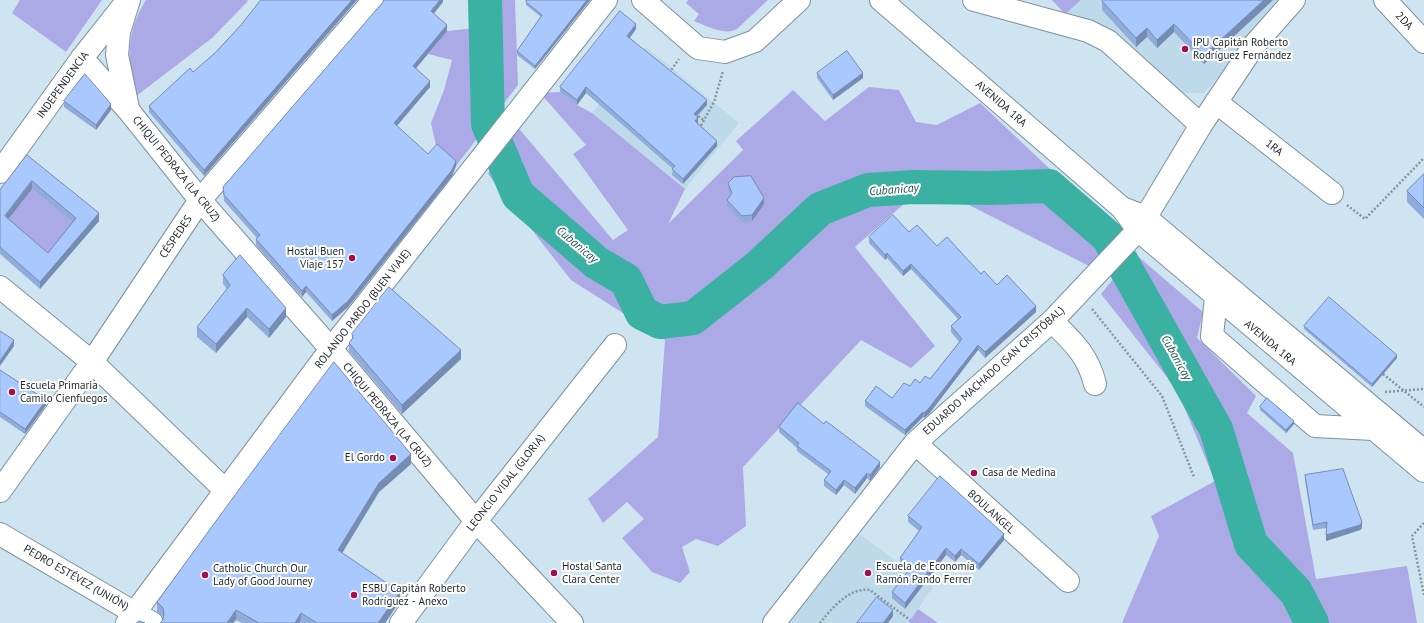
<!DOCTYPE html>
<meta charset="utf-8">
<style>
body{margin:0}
canvas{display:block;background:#cfe4f1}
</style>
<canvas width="1424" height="623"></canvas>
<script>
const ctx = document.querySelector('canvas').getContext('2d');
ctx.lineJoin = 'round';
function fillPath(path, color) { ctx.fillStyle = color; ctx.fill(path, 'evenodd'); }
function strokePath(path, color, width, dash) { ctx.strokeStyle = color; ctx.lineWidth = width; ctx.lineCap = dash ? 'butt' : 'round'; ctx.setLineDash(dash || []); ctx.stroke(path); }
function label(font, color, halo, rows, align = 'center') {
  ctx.font = font + ' "PT Sans",sans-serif'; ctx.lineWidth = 4; ctx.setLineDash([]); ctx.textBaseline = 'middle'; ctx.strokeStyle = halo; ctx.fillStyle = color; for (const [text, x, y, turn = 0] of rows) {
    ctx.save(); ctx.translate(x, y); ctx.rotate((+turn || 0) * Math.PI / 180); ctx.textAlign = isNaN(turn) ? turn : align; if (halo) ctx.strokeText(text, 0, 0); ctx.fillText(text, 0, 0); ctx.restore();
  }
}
fillPath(new Path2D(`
 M1052,0H1285L1204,93H1180L1065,14Z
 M646,47L739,123L685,189L592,113Z
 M856,532L933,587L908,623H784Z`), '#bdd9ea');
fillPath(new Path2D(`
 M20,0H102L66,52L12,13Z
 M146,0H247L248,1L212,38L135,97C128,61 125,33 146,0Z
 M475,0H515L518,85L456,166L437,150L431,123L444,90L452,60L428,54L447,31L477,28Z
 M688,0H768L737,29C724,36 707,26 694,21L699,14L686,3Z
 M1052,0H1081L1065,14Z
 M869,87L899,90L916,122L937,125L980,103L1051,170L1121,229L1089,266L969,205L913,196L855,247L935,346L911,368L861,340L743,467L746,526L718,546L696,539L682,547L690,572L680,583L652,572L622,538L644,519L627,502L603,523L588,499L658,437L665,340L571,280L488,174L499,148L516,125L613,240L628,230L573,154L586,145L540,93L560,92L577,105L592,113L685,189L668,224L743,150L736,141L793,90L825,121Z
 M32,189L76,225L48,260L5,223Z
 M1134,253L1203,312L1197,338L1256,396L1247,413L1293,453L1316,579L1407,566L1417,623H1122L1159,536L1151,516L1215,481L1177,390L1101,294Z
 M918,609L938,623H908Z`), '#aca9e7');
strokePath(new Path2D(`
 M485,0L488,124L518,195L597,263L626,280L642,313L660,322L693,318L759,266L820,209L868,190L914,187L990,188L1049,186L1108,237L1216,429L1251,544L1296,592L1312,623`), '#3bb1a4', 34);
const minor = new Path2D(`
 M974,0L1088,31L1108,41L1201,125
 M1385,0L1424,42
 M82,58L129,111L200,200L331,349L476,521L572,623
 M1216,102L1332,193
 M128,108L117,55L119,32L129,0
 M0,287L92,362L225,490
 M1216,297L1212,336L1315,426L1373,429
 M1052,321C1073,342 1088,355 1095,384
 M915,443L1068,581
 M0,491L92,362L200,200L374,0
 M0,534L152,623
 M401,623L476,521L615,345
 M774,623L915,443L1052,321L1138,230L1201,125L1255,44L1294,0`);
const major = new Path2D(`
 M643,0L698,48L725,52L755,41L799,0
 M881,0L1122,208
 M0,172L82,58L128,0
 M1424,451L1145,217L1122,208L1138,230L1424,471
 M127,623L331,349L606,0`);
strokePath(minor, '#7e919e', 24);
strokePath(major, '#7e919e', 24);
strokePath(new Path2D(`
 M669,73L679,59
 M695,114L705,121
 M699,129L714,102L723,71
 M1347,205L1365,219L1424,158
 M1092,309L1162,396L1194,477
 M1383,374L1424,407
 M1385,392L1424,389
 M1424,523L1412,536L1424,595
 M820,623C831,609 849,587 870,590L910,620`), '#86959f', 2.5, [2, 2]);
strokePath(minor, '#fff', 22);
strokePath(major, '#fff', 22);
fillPath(new Path2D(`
 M261,0H357L204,176L149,112V106L193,72L215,53L241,25Z
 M443,0V2L434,13L447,31L415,69L430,87L397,126L428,154L456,166L452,176L348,307L332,321L306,292L302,297L256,245V239L257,238L224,201L223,187L383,2Z
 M590,0L535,69L517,55V51L541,17L526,5V2Z
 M1103,0H1273L1204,64L1174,32L1157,48L1147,37L1136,47L1102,10V1Z
 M636,29L630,38L707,105L697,116L698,123L717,146L683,184L672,175L673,169L586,93L577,105L560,92V87Z
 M817,73L863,78L833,100L817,78Z
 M64,101L111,110L96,130L64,107Z
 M27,155L99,221L40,289L0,254V190ZM32,189L72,222L48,253L9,219Z
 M1424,174V219L1407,202V191Z
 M728,183L764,204L752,221L742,222L727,206V200L731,195L728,189Z
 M909,232L937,246L981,274L1036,312L985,358L978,350L929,414L924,418L923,417L905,435L865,406V401L892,398L910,386L930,379L959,342L951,332V326L958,319L945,305L911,269L903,276L887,258L885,260L869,243V237Z
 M223,275L286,317L269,338L247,317L216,353L197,337V327L227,289L223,284Z
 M1304,326L1397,358L1372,387L1304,329Z
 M352,334L461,359L402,414L349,351V343L352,338Z
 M0,370L46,405L25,434L0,417Z
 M1260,407L1294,424L1286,433L1260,410Z
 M779,427L880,467L870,481L867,478L855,494L844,485L836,495L824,486V480L828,474L797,451V448L779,432Z
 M411,464L379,492L342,553L400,601L385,623H302L301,622L300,623H242L236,620L233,623H160L163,620V617L157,612V602Z
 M1305,475L1362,528L1360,530L1326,541V528L1313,530L1305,480Z
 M908,516L1004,540L979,570L961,555L955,562L946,555L905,609L892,598V592L909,570L900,564V558L919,531L908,522Z`), '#91acda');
fillPath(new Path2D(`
 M352,0H357L204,176V170Z
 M440,0H443V2L431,17V11Z
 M587,0H590L535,69V66Z
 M1264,0H1273L1204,64V55Z
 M636,24V29L627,41V36Z
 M1174,24V32L1157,48V40Z
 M447,25V31L413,72V66Z
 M1147,28V37L1136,47V38Z
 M863,73V78L833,100V95Z
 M430,81V87L394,129V123Z
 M586,87V93L577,105V100Z
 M707,100V105L694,119V114Z
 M111,104V110L96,130V125Z
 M698,117V123L695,126V121Z
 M717,141V146L683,184V179Z
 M456,161V166L452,176L348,307L332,321V315Z
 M32,181V189L5,223V216Z
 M764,198V204L752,221V215Z
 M99,213V221L40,289V282Z
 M887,253V258L885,260V255Z
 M911,264V269L903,276V271Z
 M306,286V292L302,297V291Z
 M1036,306V312L985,358V352Z
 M247,308V317L216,353V344Z
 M286,308V317L269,338V329Z
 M14,340V346L0,366V361Z
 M978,345V350L929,414L924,418V413Z
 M461,350V359L402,414V405Z
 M1397,355V358L1372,387V384Z
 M46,400V405L25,434V429Z
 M923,412V417L905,435V430Z
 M1294,421V424L1286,433V430Z
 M411,454V464L379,492L338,560V550L379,483Z
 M880,462V467L870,481V475Z
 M867,473V478L855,494V488Z
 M844,480V485L836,495V490Z
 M1362,522V528L1360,530L1326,541V535Z
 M1004,534V540L979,570V564Z
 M946,548V555L905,609V603Z
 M961,549V555L955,562V556Z
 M400,592V601L385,623H378Z
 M236,610V620L233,623H227Z
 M893,610V616L888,623H883Z
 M301,613L300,623H295Z`), '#768cb2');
const building = new Path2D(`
 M261,0H352L204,170L149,106L190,68L193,72L215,53L241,25Z
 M384,0H440L431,11L447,25L413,66L430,81L394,123L428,154L437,144L456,161L452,170L348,301L332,315L306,286L302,291L256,239L260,235L224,195L223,187L383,2Z
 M527,0H587L535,66L517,51L542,15L526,2Z
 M1103,0H1264L1204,55L1174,24L1157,40L1147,28L1136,38L1102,1Z
 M620,11L636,24L627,36L707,100L694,114L698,117L695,121L717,141L683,179L672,169L675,166L586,87L577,100L560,87Z
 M847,51L863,73L833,95L817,73Z
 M85,74L111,104L96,125L64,101Z
 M27,155L99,213L40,282L0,247V190ZM32,181L76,218L48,253L5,216Z
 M1424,174V208L1407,191Z
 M751,176L764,198L752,215L742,216L727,200L732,193L728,183L734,177Z
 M893,215L909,232L917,225L937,246L947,237L981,274L984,271L997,285L1007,275L1036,306L985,352L978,345L929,408L924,413L923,412L905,430L865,401L876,386L892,398L904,383L910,386L915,379L920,383L925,376L930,379L962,339L951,326L961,317L911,264L903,271L887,253L885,255L869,237Z
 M240,255L286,308L269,329L247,308L216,344L197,327L230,285L223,275Z
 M389,287L461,350L402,405L349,343L353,338L352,334Z
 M1329,297L1397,355L1372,384L1304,326Z
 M0,331L14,340L0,361Z
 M334,362L411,454L379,483L338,550L400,592L378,623H317L301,613L295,623H259L236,610L227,623H160L163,620L164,614L163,608L157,602L235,495Z
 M0,370L46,400L25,429L0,412Z
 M1267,398L1294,421L1286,430L1260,407Z
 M798,403L824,424L826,421L880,462L870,475L867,473L855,488L844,480L836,490L824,480L831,471L797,446L799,443L779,427Z
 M1343,469L1362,522L1360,525L1326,535L1327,522L1313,525L1305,475Z
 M940,476L1004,534L979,564L961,549L955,556L946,548L905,603L892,592L912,566L900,558L922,527L908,516Z
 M877,597L893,610L883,623H857Z
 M139,621L145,623H137Z`);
fillPath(building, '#a9c8fe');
strokePath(building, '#768cb2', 1);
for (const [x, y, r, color] of [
 [1185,49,4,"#a30f50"],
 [352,258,4,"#a30f50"],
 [12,392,4,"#a30f50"],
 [393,458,4,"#a30f50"],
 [974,473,4,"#a30f50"],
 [554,573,4,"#a30f50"],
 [868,573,4,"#a30f50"],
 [205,575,4,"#a30f50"],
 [354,595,4,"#a30f50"]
]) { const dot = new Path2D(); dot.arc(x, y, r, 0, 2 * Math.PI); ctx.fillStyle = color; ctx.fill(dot); strokePath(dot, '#fff', 1.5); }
label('11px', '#1c2428', '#fff', [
 ["2DA",1404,21,47],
 ["INDEPENDENCIA",63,85,-54],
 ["AVENIDA 1RA",1001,104,41],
 ["1RA",1274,148,38],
 ["CHIQUI PEDRAZA (LA CRUZ)",176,169,51],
 ["CÉSPEDES",176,237,-56],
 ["ROLANDO PARDO (BUEN VIAJE)",363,309,-52],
 ["AVENIDA 1RA",1270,343,40],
 ["EDUARDO MACHADO (SAN CRISTÓBAL)",994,371,-42],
 ["CHIQUI PEDRAZA (LA CRUZ)",387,415,50],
 ["LEONCIO VIDAL (GLORIA)",506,483,-52],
 ["BOULANGEL",991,512,42],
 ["PEDRO ESTÉVEZ (UNIÓN)",76,578,30]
]);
label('11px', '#1c2428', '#fff', [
 ["IPU Capitán Roberto",1193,43],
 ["Rodríguez Fernández",1193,56],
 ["Hostal Buen",344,252,"right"],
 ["Viaje 157",344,265,"right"],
 ["Escuela Primaria",20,386],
 ["Camilo Cienfuegos",20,399],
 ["El Gordo",385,458,"right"],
 ["Casa de Medina",982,473],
 ["Hostal Santa",562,567],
 ["Clara Center",562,580],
 ["Escuela de Economía",876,567],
 ["Ramón Pando Ferrer",876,580],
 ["Catholic Church Our",213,569],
 ["Lady of Good Journey",213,582],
 ["ESBU Capitán Roberto",362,589],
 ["Rodríguez - Anexo",362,602]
], 'left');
label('italic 12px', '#20514b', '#fff', [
 ["Cubanicay",894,190,-5],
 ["Cubanicay",577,245,40],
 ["Cubanicay",1176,358,61]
]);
</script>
